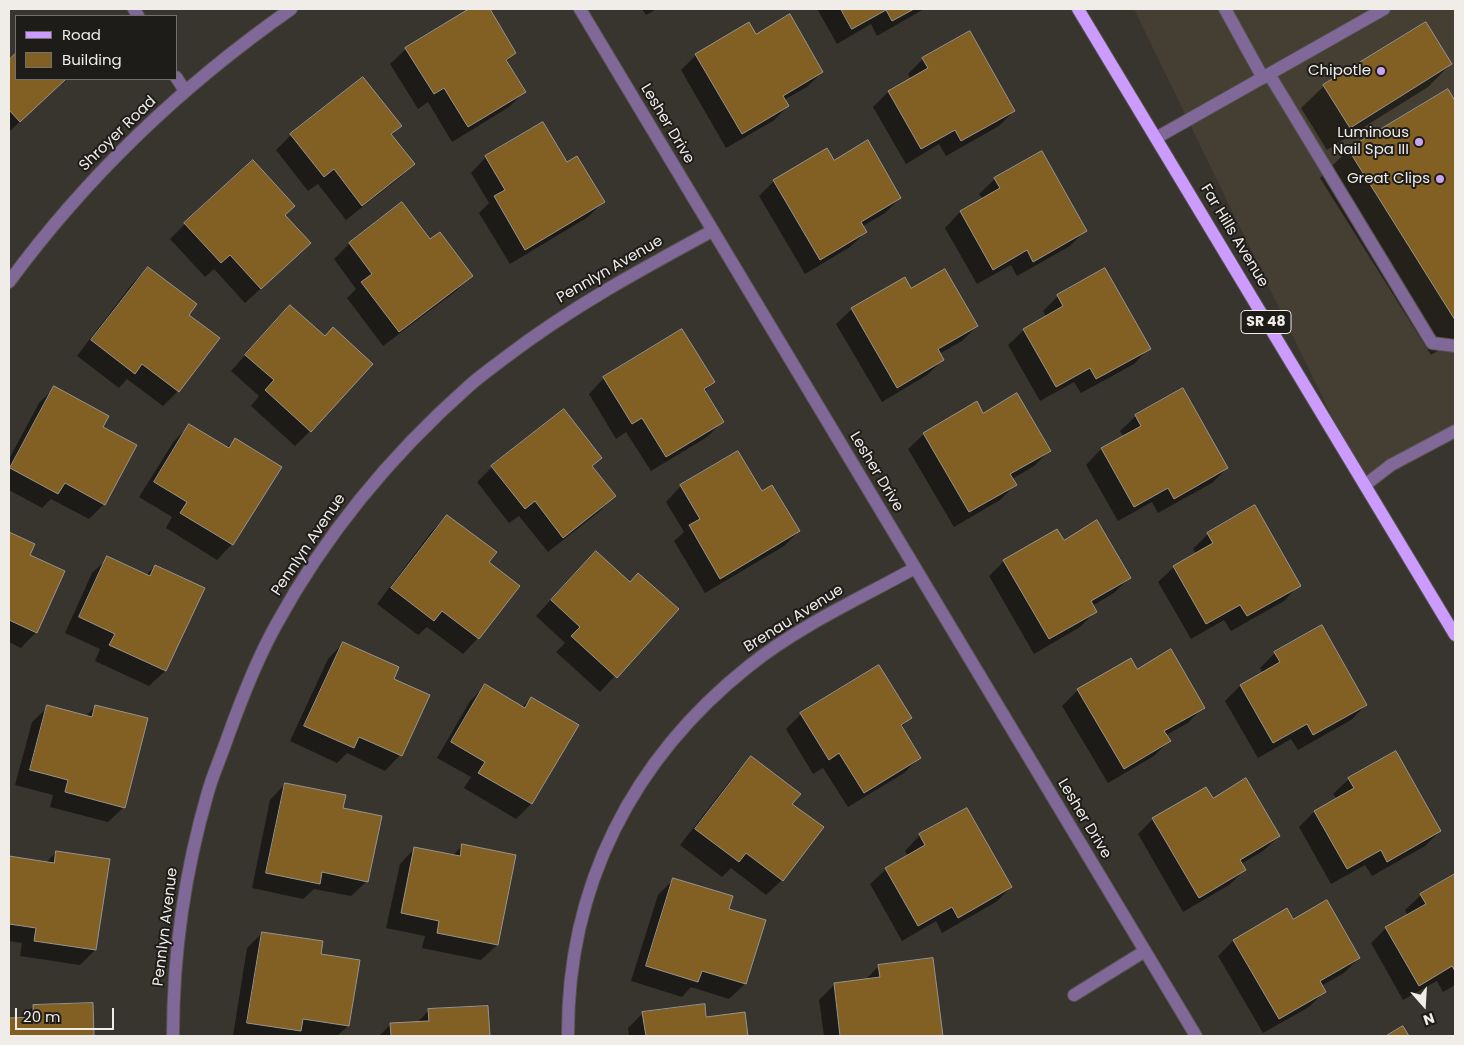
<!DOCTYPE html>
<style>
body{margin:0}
#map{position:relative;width:1464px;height:1045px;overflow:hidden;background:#38342e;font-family:Poppins,sans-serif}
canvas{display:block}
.frame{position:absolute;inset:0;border:10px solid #f0ede9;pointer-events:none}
.legend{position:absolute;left:15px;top:15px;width:162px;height:65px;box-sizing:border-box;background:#1e1c19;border:1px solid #72706c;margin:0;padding:6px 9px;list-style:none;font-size:15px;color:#f0ede9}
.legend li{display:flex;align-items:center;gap:10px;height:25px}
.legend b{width:25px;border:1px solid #72706c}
.north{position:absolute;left:1399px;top:980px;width:50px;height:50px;-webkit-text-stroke:4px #1e1c19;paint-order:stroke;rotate:161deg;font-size:14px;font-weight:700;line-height:20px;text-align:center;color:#f0ede9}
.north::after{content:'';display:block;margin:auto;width:18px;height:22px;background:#f0ede9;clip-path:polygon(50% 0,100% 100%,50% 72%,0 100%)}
.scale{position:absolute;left:15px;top:1008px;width:99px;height:22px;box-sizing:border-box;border:2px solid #f0ede9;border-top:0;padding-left:6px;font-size:15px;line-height:18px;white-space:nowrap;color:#f0ede9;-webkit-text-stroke:4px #1e1c19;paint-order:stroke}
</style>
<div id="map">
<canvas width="1464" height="1045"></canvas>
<div class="frame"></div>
<ul class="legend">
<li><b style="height:6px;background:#cb9bfd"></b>Road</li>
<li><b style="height:14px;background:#826024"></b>Building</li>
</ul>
<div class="north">N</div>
<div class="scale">20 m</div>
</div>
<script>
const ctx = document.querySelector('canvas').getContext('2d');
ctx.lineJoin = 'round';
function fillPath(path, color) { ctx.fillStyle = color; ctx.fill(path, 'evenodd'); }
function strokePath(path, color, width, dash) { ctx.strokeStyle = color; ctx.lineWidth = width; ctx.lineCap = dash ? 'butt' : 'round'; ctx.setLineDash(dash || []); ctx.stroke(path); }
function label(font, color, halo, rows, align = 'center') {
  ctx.font = font + ' Poppins,sans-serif'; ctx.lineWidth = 4; ctx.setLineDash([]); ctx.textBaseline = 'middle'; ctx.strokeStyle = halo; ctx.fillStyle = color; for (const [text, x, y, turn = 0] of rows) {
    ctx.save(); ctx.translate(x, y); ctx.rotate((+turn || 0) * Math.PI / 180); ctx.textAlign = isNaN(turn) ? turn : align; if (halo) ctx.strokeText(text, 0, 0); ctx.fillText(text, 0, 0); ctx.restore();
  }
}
fillPath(new Path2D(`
 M1134,9H1455V431L1365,485Z`), '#453e33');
fillPath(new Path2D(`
 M471,9H488L515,53L506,62L524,92L509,107L452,142L428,102L418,109L390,64L406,49Z
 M642,9H657L646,15Z
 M817,9H924L877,36L871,24L837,44Z
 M755,36L822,72L807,87L784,100L788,106L773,121L726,148L681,70L696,55Z
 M16,54V79H64L9,132V62Z
 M923,59L1014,111L999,126L946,156L939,144L906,164L873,107L888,92L911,79L908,74Z
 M1451,64L1428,87L1327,150L1301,108L1324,86Z
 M1448,91L1455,103V340L1431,355L1320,178L1348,150Z
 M400,126L391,135L414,164L398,179L346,220L318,184L308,191L276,150L291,135Z
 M486,157L603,202L588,217L510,264L479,213L489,203L471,173Z
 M833,161L900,198L885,213L863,226L866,232L850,247L805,274L759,196L774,181Z
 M995,179L1086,230L1070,246L1017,276L1011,265L977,284L945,228L960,212L983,199L979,194Z
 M402,204L430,241L471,276L456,291L383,346L347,298L356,289L334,259L349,244Z
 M284,215L310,243L245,303L214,269L205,277L170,239L185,224Z
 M148,268L187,316L178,391L163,406L127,379L119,388L77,356L132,284Z
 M904,278L911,289L977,326L962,341L939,354L943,360L927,375L882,402L836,324L852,309Z
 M1058,296L1149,348L1134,364L1081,393L1074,382L1040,401L1008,345L1024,330L1046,317L1043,311Z
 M275,322L310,431L295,446L251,406L259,396L231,371Z
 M604,378L713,382L704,392L722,422L707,437L651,471L626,432L616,439L589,394Z
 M54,388L101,428L104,504L89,519L51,499L42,508L9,490V459L39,403Z
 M564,411L601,458L592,467L614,496L599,512L548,552L519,516L509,523L477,482L492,467Z
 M983,414L1049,451L1034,466L1012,479L1015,485L1000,500L954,527L908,449L924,434Z
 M1136,416L1227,468L1212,483L1158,513L1152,502L1118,521L1086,465L1101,449L1124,437L1120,431Z
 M189,426L226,448L235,440L232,544L217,560L166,528L172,517L139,497L174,441Z
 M681,486L761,492L799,531L784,546L705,593L674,541L684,532L666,502Z
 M447,516L487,563L518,586L478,638L463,654L427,627L418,635L377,604L432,531Z
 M9,533L34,545L28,556L36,632L21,648L9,642Z
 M1208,534L1299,585L1284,601L1231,631L1224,620L1191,639L1158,582L1174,567L1196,554L1193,549Z
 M1063,541L1129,578L1114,593L1092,606L1095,612L1080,627L1034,654L989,576L1004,561Z
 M108,558L146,575L155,566L203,588L165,671L149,686L95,661L100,649L65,633L92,573Z
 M581,567L630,583L677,609L600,692L556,652L565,643L536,616Z
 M343,643L392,680L400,755L385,771L347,753L337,763L290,741L328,659Z
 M1275,653L1366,705L1351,720L1298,750L1291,739L1258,758L1225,701L1240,686L1263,674L1260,668Z
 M1130,660L1137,671L1203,707L1188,723L1166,735L1169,741L1154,756L1108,783L1062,706L1078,690Z
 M485,686L522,707L532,698L577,725L531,804L516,819L464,788L471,777L437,758L470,701Z
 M96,706L124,807L108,822L50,807L53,795L15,785L32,722L48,707L86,716Z
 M801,714L910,718L901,728L919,758L904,773L848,807L823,768L813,774L786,729Z
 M752,758L791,804L822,827L782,880L766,895L731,868L722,877L680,845L736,773Z
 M1349,779L1440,831L1425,846L1372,876L1365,865L1331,884L1299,827L1314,812L1337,799L1333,794Z
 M285,784L342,809L367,881L351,896L314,889L303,899L252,888L270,800Z
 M1212,800L1279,836L1263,851L1241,864L1245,870L1229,885L1183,912L1138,834L1153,819Z
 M920,835L1011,887L996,902L942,933L936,921L902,941L870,884L886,869L908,856L905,851Z
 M463,845L497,945L481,960L422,948L425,936L386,928L400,864L415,848L452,856Z
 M56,852L95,950L80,965L20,956L22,943L9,941V857L46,863Z
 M1455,875V985L1443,992L1437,981L1403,1000L1371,943L1386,928L1408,916L1405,910L1421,895Z
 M674,879L727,910L764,921L745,984L729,999L691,987L682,997L631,981L658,895Z
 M1292,921L1359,958L1344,973L1321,986L1325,991L1309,1007L1263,1033L1218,956L1234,940Z
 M262,933L320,955L348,1026L337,1036H233L247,948Z
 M932,960L941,1036H824L819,1000L835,984L865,980L879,966Z
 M91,1004L92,1036H9V1019H21L33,1006Z
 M487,1007L489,1036H379L391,1024L417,1023L429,1010Z
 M643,1013L705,1019L744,1014L746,1036H629L628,1028Z`), '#0007');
const building = new Path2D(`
 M469,9H490L516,53L506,60L526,92L468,127L444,88L434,94L405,48Z
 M841,9H914L892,21L886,10L852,29Z
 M790,14L823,72L783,96L789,106L742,134L695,54L749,22L756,34Z
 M1426,22L1452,64L1350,128L1323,85Z
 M970,31L1015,111L961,141L955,130L921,149L888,91L928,68L922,58Z
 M16,53V79H66L20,122L9,110V60Z
 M363,77L402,126L391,134L415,164L362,206L334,169L324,177L290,134Z
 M1448,89L1455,101V320L1348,149Z
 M543,122L567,162L577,156L605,202L525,250L494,196L505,190L485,156Z
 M868,140L901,198L861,222L867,232L820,260L773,180L827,148L834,160Z
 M1042,151L1087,231L1033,262L1027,250L993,270L960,211L1000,188L994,178Z
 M253,160L295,206L285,215L311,243L261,289L230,255L221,263L184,223Z
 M402,202L430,239L440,232L473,276L399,332L361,282L372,274L349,243Z
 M148,267L197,304L189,315L220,338L179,392L142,364L135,374L91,340Z
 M1105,268L1151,349L1096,379L1090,368L1056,387L1023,329L1063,306L1057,295Z
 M945,269L978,326L938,349L944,360L897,388L851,308L905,277L911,288Z
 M290,305L325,336L333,327L373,364L311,432L265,390L274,380L245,355Z
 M682,329L715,382L704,389L724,422L666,457L642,418L632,424L603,377Z
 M54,386L109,416L103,427L137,445L105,505L65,483L58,494L10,468Z
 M1183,388L1228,468L1174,499L1168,488L1134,507L1101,448L1141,426L1135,415Z
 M1017,393L1051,451L1010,474L1017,485L969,512L923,433L977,401L983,413Z
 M564,409L602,458L592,466L616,496L563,538L535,501L525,509L491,466Z
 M189,424L229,448L235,438L282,467L233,545L180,513L187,502L154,482Z
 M738,451L762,491L772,485L800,531L720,579L689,525L700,519L680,485Z
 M1255,505L1301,586L1247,616L1240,605L1206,624L1173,566L1213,543L1207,533Z
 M447,515L497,552L489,562L520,586L479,639L442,611L434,621L391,588Z
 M1097,520L1131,578L1091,601L1097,612L1049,639L1003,560L1057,529L1064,540Z
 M9,532L35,544L30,555L65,571L37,633L9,620Z
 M596,551L630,582L638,573L679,609L617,678L571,636L580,627L551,600Z
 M107,556L150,576L155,565L205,588L166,671L109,645L115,634L79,617Z
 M1322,625L1367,705L1313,735L1307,724L1273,743L1240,685L1280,662L1274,652Z
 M343,642L399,667L394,679L430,695L402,756L359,737L354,748L304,726Z
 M1171,649L1205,708L1164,731L1171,741L1124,769L1077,689L1131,658L1137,669Z
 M879,665L912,718L901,725L921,758L864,793L839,753L829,760L800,713Z
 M485,684L525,708L531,697L579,725L532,804L478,773L485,762L451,742Z
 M47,705L92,717L95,705L148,718L125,808L65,792L68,780L30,770Z
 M1396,751L1441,831L1387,862L1381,850L1347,869L1314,811L1354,788L1348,778Z
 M751,756L801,794L792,804L824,827L783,881L746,853L739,862L695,829Z
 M1246,778L1280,836L1240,860L1246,870L1199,898L1152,818L1206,787L1213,798Z
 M285,783L346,795L343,808L382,816L368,882L322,872L320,884L266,873Z
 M967,808L1012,887L958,918L952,907L918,926L885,868L925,845L919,834Z
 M462,844L516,855L498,945L437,933L439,921L401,913L414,847L460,856Z
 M56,851L110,859L96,950L34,941L36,928L9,924V856L54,863Z
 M1455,874V971L1452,966L1419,986L1385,927L1426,904L1420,894Z
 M673,878L733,896L729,909L766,920L746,984L702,971L698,982L646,966Z
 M1327,900L1360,958L1320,981L1326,992L1279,1019L1233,940L1287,908L1293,919Z
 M262,932L323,941L321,954L360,960L349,1026L303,1019L301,1031L247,1023Z
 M933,958L943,1036H840L834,983L880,977L878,965Z
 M93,1003L94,1036H9V1018L33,1017V1005Z
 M705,1004L706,1017L745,1012L748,1036H646L642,1012Z
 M488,1006L490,1036H391L390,1023L429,1021L428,1009Z
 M1403,1026L1409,1036H1386Z`);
fillPath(building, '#826024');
strokePath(building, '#98938d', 1);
const service = new Path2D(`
 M1225,9L1263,78
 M1269,74L1432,343L1455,346
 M1156,138L1384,9`);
const minor = new Path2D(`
 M134,9L138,16
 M580,9L1196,1036
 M176,77L185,91
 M1365,485L1391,465L1455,431
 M1074,995L1145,951
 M173,1036C173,954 185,871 208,792C213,774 221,757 227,739C241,700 256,661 276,625C325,535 392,454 469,386C480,376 493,367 506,357C570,308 640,270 712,231
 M568,1036C567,887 632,759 749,666C799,626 859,599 915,568`);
const tertiary = new Path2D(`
 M9,282C87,176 184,84 291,9`);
const primary = new Path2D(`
 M1078,9L1455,635`);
strokePath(service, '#55524c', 14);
strokePath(minor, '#55524c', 14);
strokePath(tertiary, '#55524c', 14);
strokePath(primary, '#55524c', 14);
strokePath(service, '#806999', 12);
strokePath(minor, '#806999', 12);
strokePath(tertiary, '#806999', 12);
strokePath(primary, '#cb9bfd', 12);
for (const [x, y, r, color] of [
 [1381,71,5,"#c8a6ef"],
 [1419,142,5,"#c8a6ef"],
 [1440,179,5,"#c8a6ef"]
]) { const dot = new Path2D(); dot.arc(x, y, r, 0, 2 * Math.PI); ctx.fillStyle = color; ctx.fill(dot); strokePath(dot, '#1e1c19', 2); }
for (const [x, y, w] of [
 [1266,322,50]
]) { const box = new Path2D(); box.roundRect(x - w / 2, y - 11.5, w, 23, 4); ctx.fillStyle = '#1e1c19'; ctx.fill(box); strokePath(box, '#f0ede9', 1); }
label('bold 14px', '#f0ede9', null, [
 ["SR 48",1266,322]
]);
label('15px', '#f0ede9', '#1e1c19', [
 ["Chipotle",1371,71],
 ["Luminous",1409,133],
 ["Nail Spa III",1409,150],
 ["Great Clips",1430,179]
], 'right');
label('15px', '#f0ede9', '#1e1c19', [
 ["Lesher Drive",667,124,59],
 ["Shroyer Road",118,134,-44],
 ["Far Hills Avenue",1234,236,59],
 ["Pennlyn Avenue",610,270,-30],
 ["Lesher Drive",876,472,59],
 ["Pennlyn Avenue",309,545,-56],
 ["Brenau Avenue",794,619,-32],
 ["Lesher Drive",1084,819,59],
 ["Pennlyn Avenue",166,927,-83]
]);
</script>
